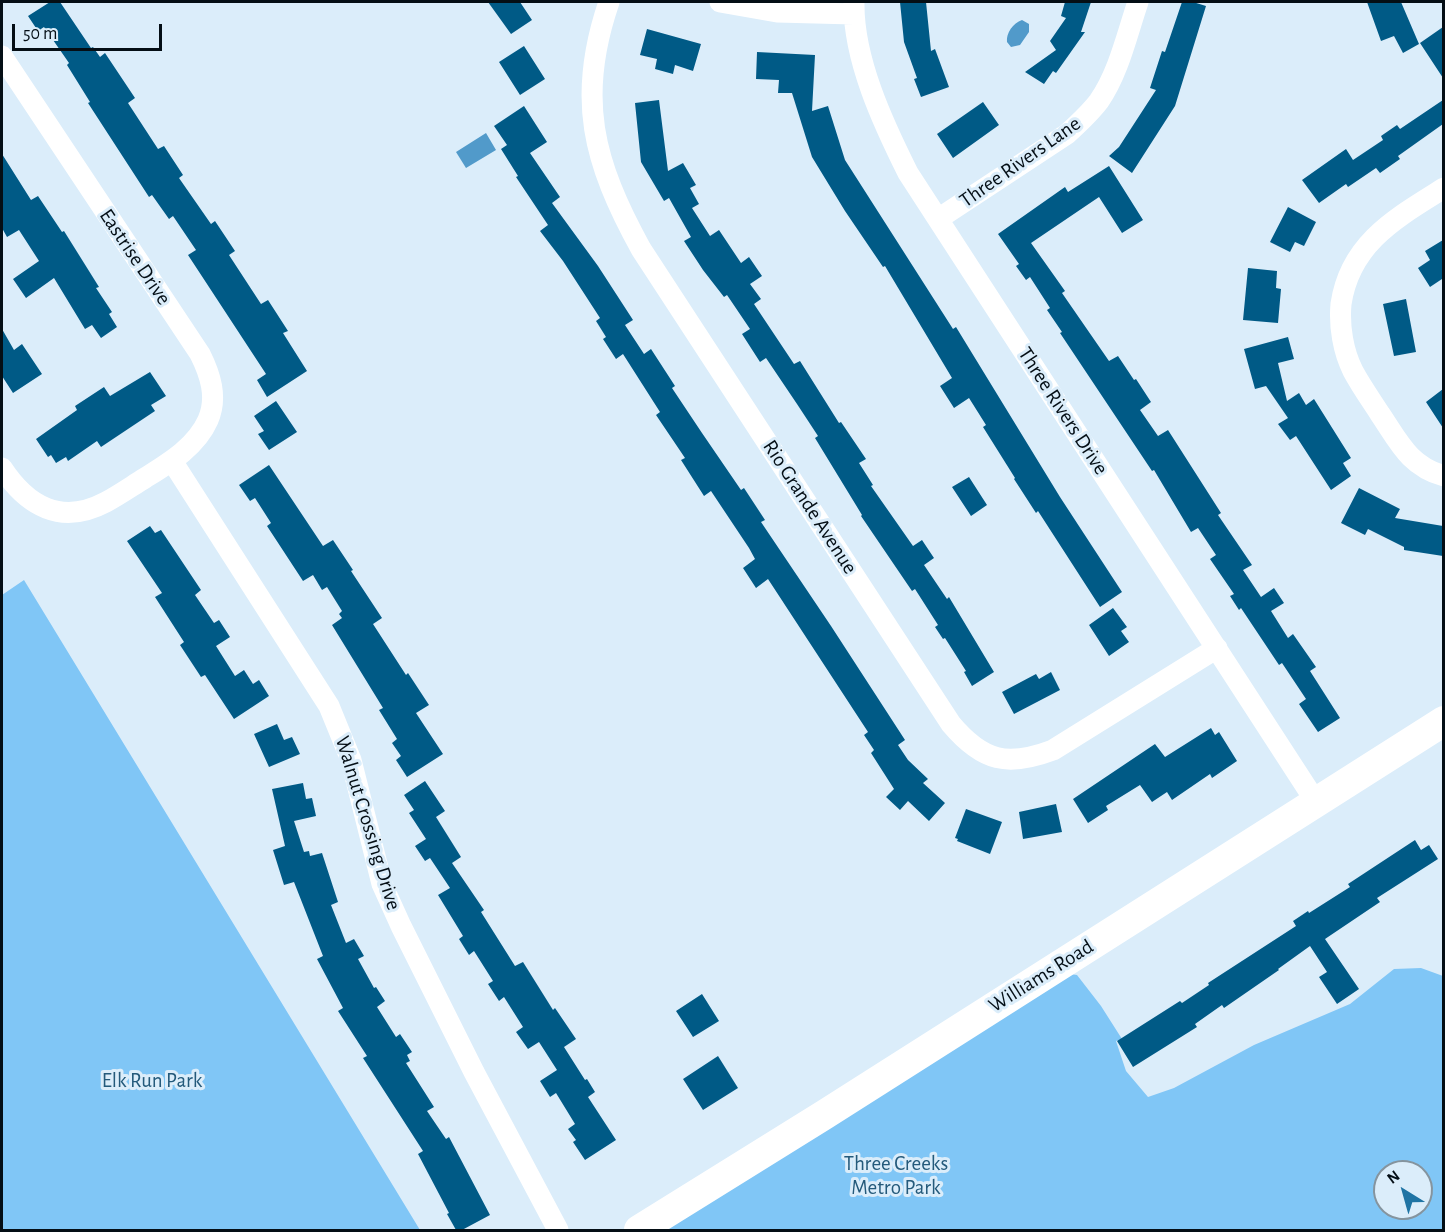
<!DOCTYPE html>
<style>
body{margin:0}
#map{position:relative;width:1445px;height:1232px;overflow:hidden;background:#dbedfa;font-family:"Alegreya Sans",sans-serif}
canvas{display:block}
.frame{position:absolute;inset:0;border:3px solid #040e15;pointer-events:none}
.north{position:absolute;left:1373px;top:1160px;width:60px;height:60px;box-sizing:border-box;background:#dbedfa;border:2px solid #85949e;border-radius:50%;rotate:323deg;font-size:16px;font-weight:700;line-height:24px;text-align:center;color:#040e15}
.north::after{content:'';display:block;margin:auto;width:21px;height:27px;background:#1f74a4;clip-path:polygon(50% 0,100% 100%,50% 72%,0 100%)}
.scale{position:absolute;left:12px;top:24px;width:150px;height:27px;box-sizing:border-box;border:3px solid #040e15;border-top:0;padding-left:8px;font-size:18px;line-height:21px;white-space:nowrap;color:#040e15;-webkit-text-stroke:4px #dbedfa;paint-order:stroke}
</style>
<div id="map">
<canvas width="1445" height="1232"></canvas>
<div class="frame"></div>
<div class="north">N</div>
<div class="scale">50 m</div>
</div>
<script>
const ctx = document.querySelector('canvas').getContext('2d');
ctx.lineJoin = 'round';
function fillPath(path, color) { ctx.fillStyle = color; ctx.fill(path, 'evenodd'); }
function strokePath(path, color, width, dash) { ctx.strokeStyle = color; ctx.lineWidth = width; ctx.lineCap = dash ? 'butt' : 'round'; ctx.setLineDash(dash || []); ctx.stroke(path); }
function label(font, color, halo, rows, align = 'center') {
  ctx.font = font + ' "Alegreya Sans",sans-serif'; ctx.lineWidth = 6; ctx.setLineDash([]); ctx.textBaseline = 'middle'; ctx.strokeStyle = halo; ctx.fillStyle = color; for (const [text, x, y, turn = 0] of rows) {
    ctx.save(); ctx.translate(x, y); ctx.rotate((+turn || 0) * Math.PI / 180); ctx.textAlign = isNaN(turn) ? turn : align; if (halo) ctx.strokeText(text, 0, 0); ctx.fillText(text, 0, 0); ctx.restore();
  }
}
fillPath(new Path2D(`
 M24,580L420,1230H2V595Z
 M1421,968L1443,976V1230H666L1070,974L1077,975L1101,1006L1122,1039L1116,1041L1126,1071L1148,1097L1174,1088L1254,1045L1350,1004L1394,969ZM1385,1172H1421V1208H1385Z`), '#80c6f6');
fillPath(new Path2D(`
 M1022,20L1029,24V32L1020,45L1011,47L1007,42C1006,33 1013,23 1022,20Z
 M486,133L496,150L466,168L456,152Z`), '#519aca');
fillPath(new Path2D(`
 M50,2H60L91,48L93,47L100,57L105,53L135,98L128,103L158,149L164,146L183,175L179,178L211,224L215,221L235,251L229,255L261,304L268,300L288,331L283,333L307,371L267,397L257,380L266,374L188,255L196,250L173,216L169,219L152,195L149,197L88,103L90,102L67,65L69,63L44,27L38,31L28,16Z
 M488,2H520L532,20L511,34Z
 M900,2H926L931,51L935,49L949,87L921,97L914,79L917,78L904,42Z
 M1065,2H1091L1081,32H1085L1056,73L1053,71L1044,84L1025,72L1056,50L1050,41L1066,18L1061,16Z
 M1182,2H1193L1206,6L1175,106L1132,173L1109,156L1119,147L1156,90L1150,88L1162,51L1165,52Z
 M1367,2H1401L1419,44L1403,53L1394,36L1381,41Z
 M1443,27V78L1420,43Z
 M647,29L701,44L693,71L675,65L673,74L655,69L657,59L640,55Z
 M524,46L545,79L520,95L499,62Z
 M757,52L815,55L812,111L828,106L845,160L953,329L956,327L1060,497L1122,592L1100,607L1038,511L1036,513L1014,479L1015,478L983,427L986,425L969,398L954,408L940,386L952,378L885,266L883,267L845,211L812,157L792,93H778L779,80L756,79Z
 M659,100L668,171L683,163L696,185L690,188L699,204L692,208L710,236L719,230L741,263L749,257L762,276L750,284L761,299L754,304L794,364L800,361L839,423L841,422L866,459L859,463L873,485L871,486L913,546L922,540L934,558L924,565L947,599L949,597L994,672L972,686L964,672L966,671L945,638L943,639L935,627L938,625L915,589L912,591L861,516L862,515L815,438L818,436L797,404L766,358L760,362L742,334L750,329L727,295L724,297L703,270L684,241L691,237L669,198L664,201L641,162L635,103Z
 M1443,100V124L1398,156L1400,159L1380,173L1376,168L1348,187L1346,184L1319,203L1302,180L1346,149L1353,160L1383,140L1381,136L1397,125L1400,129Z
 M983,102L999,125L953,158L937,134Z
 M524,106L547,142L530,153L560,197L552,203L598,266L633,320L625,325L644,354L651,349L675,386L672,388L702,433L741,490L744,488L765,520L761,522L831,626L905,740L898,745L908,760L928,779L923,783L945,803L929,821L908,801L900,810L886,797L894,789L871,753L874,750L864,735L868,732L768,579L756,588L743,568L755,559L749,548L711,491L704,496L681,460L685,458L656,415L660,412L623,354L616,359L603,339L606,337L596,321L600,318L563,261L540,231L548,225L516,177L518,176L501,149L507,145L494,126Z
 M2,154L31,200L38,196L62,232L64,231L99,287L96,288L112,312L109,314L117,327L101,338L92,325L85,329L54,278L26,298L13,279L39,261L19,230L7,237L2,228Z
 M1109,166L1143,220L1122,233L1099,197L1031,243L1065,291L1062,293L1109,361L1118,356L1134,380L1136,379L1151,402L1140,410L1158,436L1168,430L1221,513L1218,515L1252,565L1243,570L1261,597L1274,588L1284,603L1271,611L1288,638L1293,634L1316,667L1310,671L1340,718L1318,732L1299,704L1306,699L1282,663L1279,665L1241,608L1239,610L1230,596L1234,594L1210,559L1216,555L1198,528L1191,532L1154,470L1152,471L1060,333L1062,332L1047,310L1050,308L1030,277L1026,280L1016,266L1019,264L998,234L1065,187L1068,192Z
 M1288,207L1316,222L1304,246L1295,242L1290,252L1270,242Z
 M1443,240V282L1442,279L1430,287L1418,268L1430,260L1425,251Z
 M1248,268L1277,271L1276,288L1281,289L1278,323L1243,320Z
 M1406,299L1416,352L1394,356L1383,304Z
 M2,329L14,350L22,344L42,374L13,393L2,376Z
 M1288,337L1294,359L1278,363L1287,401L1299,393L1306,405L1314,399L1351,458L1343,463L1351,476L1331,490L1296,436L1290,440L1278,424L1288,418L1266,386L1255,389L1244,349Z
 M150,372L166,396L151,405L155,411L101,447L97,441L68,461L66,457L56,463L51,455L48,457L36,439L77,410L75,406L104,387L110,396Z
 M1443,389V428L1426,402Z
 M276,401L297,432L269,450L258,434L264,431L254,416Z
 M269,465L323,546L333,540L353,570L351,571L382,618L373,624L406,675L408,673L429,705L416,713L443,754L407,777L396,760L401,756L392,743L397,739L379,710L383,708L332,625L342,618L339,614L342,611L327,587L322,590L313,575L303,581L267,526L271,523L255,498L250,501L239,485Z
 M969,477L987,505L971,516L952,487Z
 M1359,488L1400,509L1395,518L1443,526V556L1404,550V547L1368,529L1365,535L1341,523Z
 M150,526L155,533L161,530L201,590L195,595L214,623L219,620L230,637L216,646L235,676L244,670L253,684L259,680L269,696L234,719L205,675L201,677L180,645L184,642L155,597L162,593L127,541Z
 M1113,608L1127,627L1121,631L1129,642L1109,656L1089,625Z
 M1051,672L1060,690L1014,714L1002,692L1036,674L1039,679Z
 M277,724L284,740L292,737L300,754L269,767L254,734Z
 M1211,728L1215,735L1219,732L1237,761L1212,778L1210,774L1172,800L1167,792L1152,802L1140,785L1106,806L1108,810L1088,823L1073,799L1155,744L1165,757Z
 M425,781L445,811L436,817L461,857L452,863L484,910L481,912L515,966L523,962L553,1010L555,1008L576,1039L564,1047L585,1080L587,1079L595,1092L588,1097L616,1140L585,1160L573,1142L576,1140L568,1129L575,1124L556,1093L550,1097L540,1081L557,1070L539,1042L528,1049L516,1032L523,1027L504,997L499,1001L488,984L493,981L474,951L469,955L459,939L463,936L438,895L450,888L430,858L425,861L415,846L426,839L409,813L414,810L404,795Z
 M303,783L306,799L312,798L316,816L294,821L304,852L309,851L310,856L322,853L338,902L331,905L346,943L354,939L364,956L358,959L374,988L376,987L385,1001L377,1007L396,1037L400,1034L412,1052L407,1055L410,1061L406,1063L434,1107L427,1111L446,1139L449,1137L490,1215L462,1230H456L447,1214L449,1213L418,1154L423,1151L363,1058L367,1056L338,1011L343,1008L317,959L323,956L294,882L284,885L273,850L285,846L272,789Z
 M1056,804L1062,832L1023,839L1019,812Z
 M966,809L1002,822L990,854L957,841L958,839L955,838Z
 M1415,840L1421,850L1429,845L1438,859L1377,898L1380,902L1325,939L1359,989L1337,1004L1319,977L1327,972L1310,946L1278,969L1279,970L1224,1008L1222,1005L1195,1024L1197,1027L1133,1067L1117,1041L1180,1001L1182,1003L1209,985L1208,983L1296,926L1293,921L1308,911L1309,913L1350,887L1348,884Z
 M702,994L719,1021L693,1037L676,1011Z
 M718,1056L738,1088L703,1110L683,1079Z`), '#005a86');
strokePath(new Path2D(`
 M609,2C576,98 593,162 641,249L951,724C983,762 1008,767 1053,750L1217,648
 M720,2L777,12L854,14
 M854,2C853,59 883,123 908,173L1316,802
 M2,56L200,354C210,374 218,397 208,420C196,447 169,463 145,478C132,486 119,495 106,502C61,526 27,506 2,468
 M1444,188C1396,218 1350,243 1341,304C1339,326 1343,351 1353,371C1361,386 1371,400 1380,414C1399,442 1409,466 1444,476
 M938,219L1067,134C1078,124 1090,113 1099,101C1119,72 1127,34 1138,2
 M172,461L329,706L351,760L382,884L401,926L474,1072L558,1230`), '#fff', 21);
strokePath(new Path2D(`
 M639,1230L824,1115L1444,721`), '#fff', 30);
label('21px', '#040e15', '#dbedfa', [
 ["Three Rivers Lane",1020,162,-35],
 ["Eastrise Drive",135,257,56],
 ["Three Rivers Drive",1063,411,57],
 ["Rio Grande Avenue",810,507,57],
 ["Walnut Crossing Drive",368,823,73],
 ["Williams Road",1041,976,-32]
]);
label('21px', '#245a7b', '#dbedfa', [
 ["Elk Run Park",152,1081],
 ["Three Creeks",896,1164],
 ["Metro Park",896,1188]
]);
</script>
